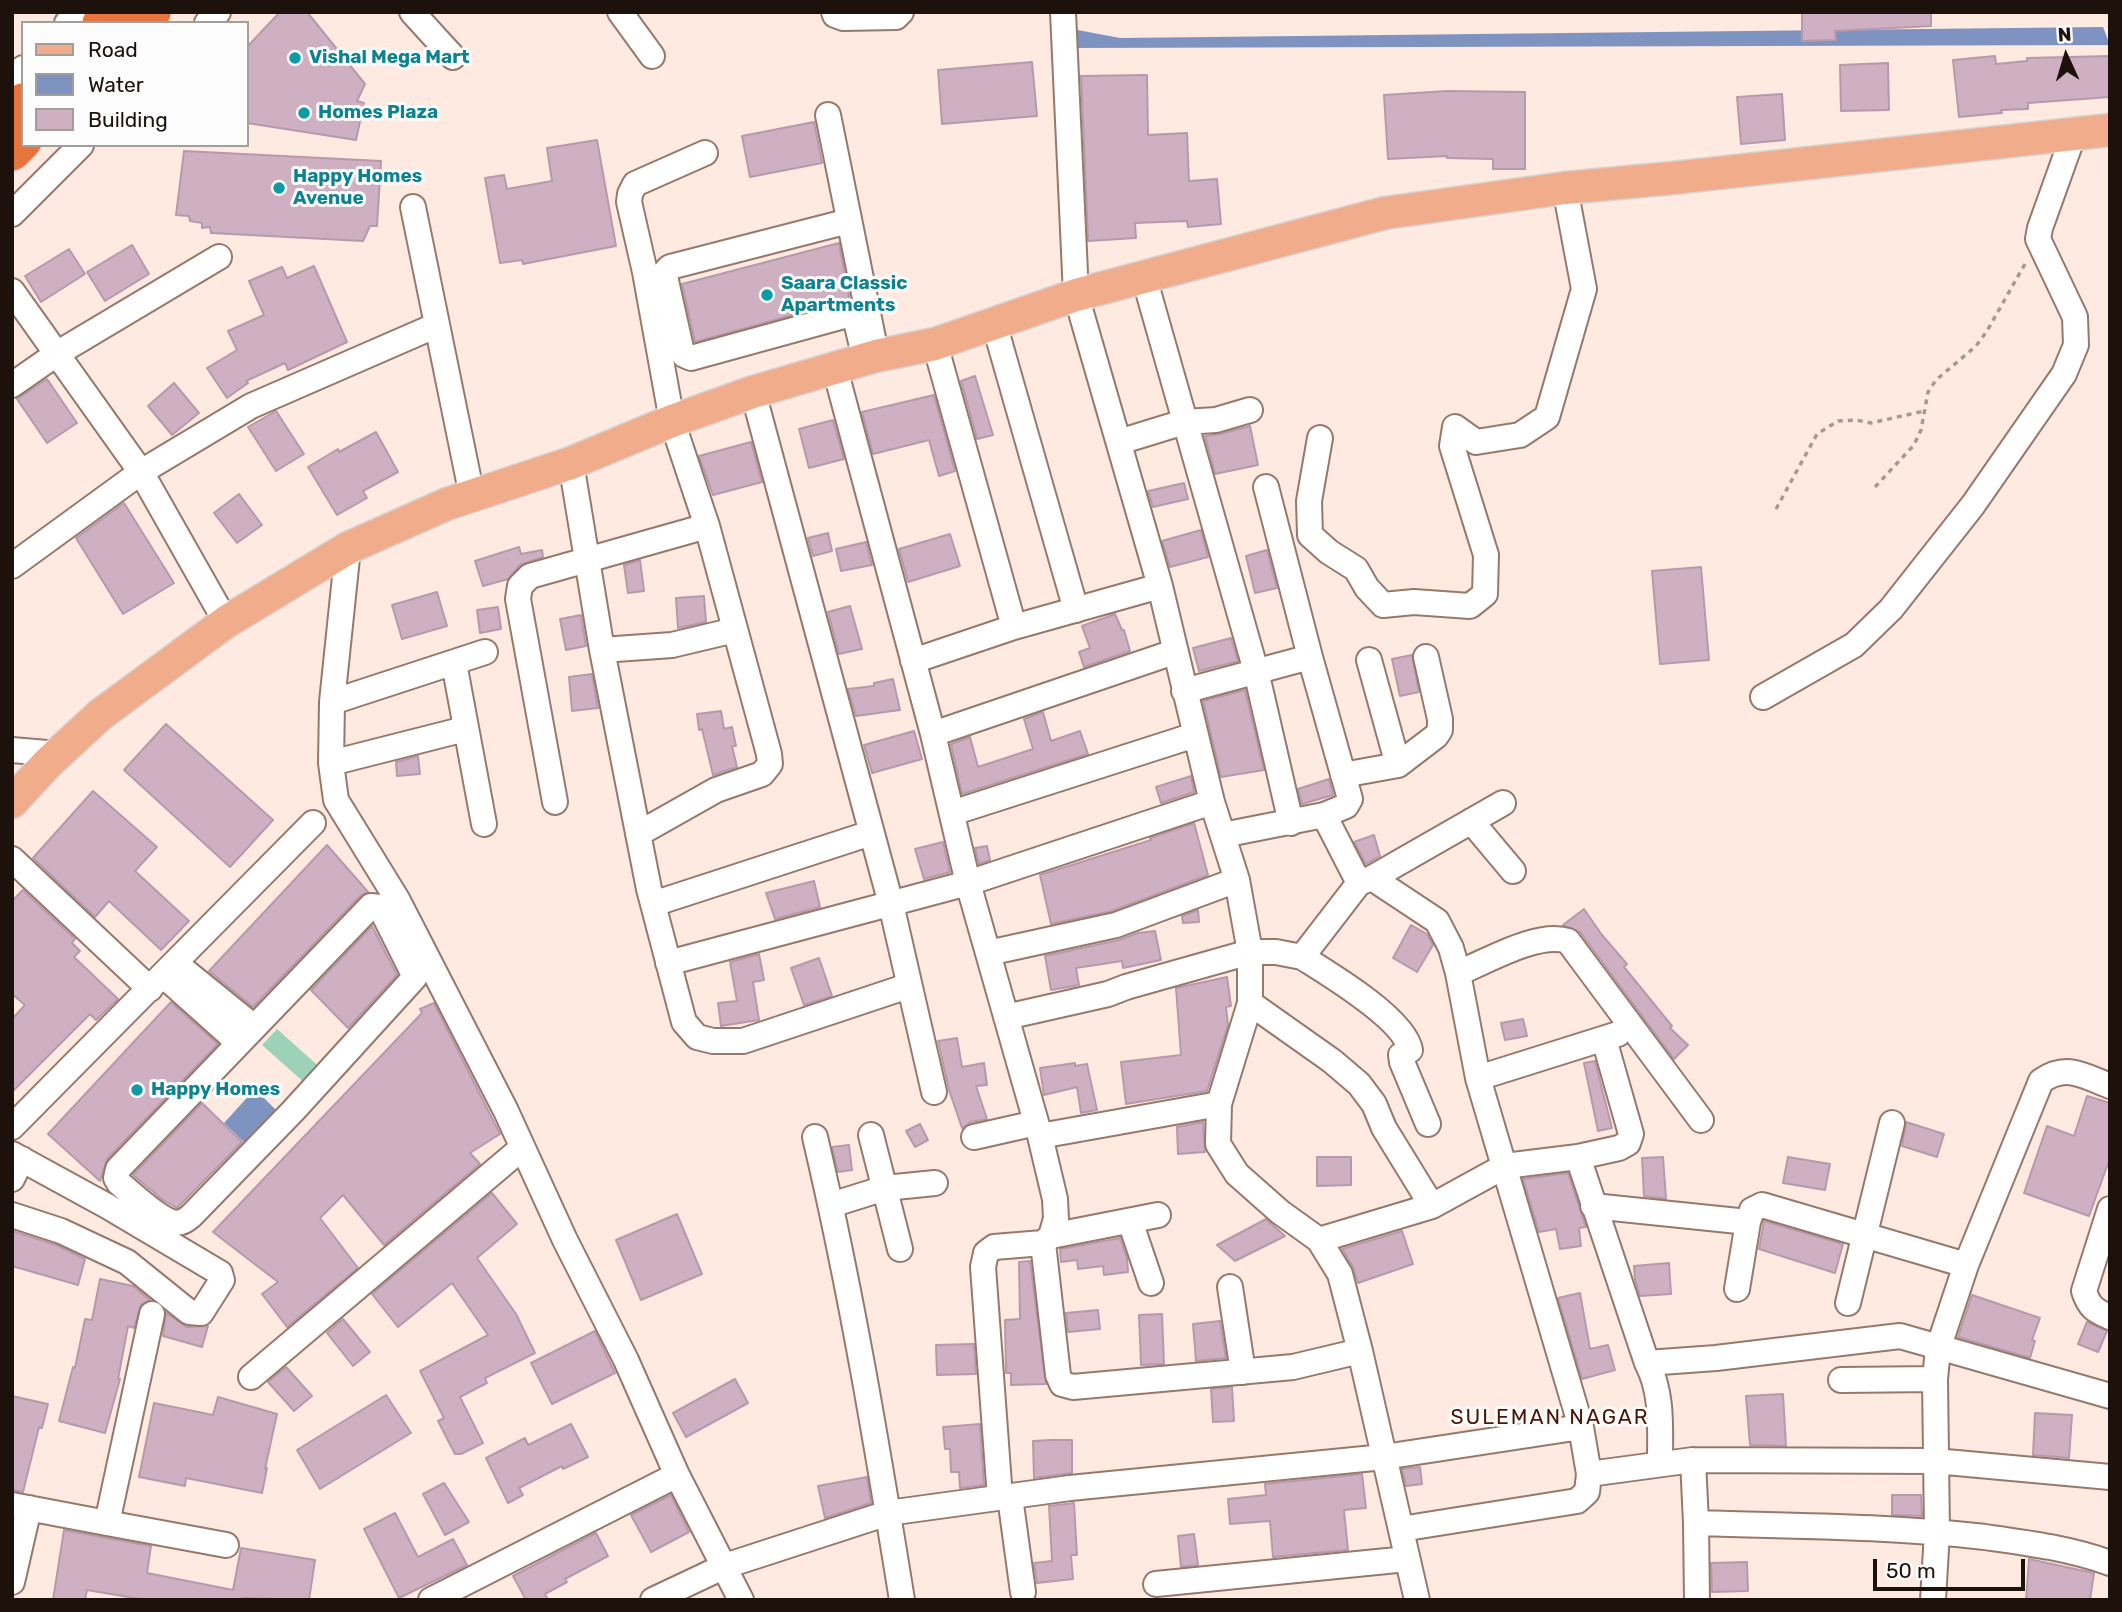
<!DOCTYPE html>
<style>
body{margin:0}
#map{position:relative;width:2122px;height:1612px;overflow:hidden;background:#ffeae1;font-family:Rubik,sans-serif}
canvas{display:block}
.frame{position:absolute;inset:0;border:14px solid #1c110b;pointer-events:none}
.legend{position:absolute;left:21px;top:21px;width:228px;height:126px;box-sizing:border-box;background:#fcfcfc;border:2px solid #a29e9c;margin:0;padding:9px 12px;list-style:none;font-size:21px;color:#1c110b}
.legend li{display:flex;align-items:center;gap:14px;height:35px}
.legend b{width:35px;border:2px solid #a29e9c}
.north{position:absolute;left:2031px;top:21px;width:70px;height:70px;-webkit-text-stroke:5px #fcfcfc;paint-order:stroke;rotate:356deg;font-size:19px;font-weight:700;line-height:28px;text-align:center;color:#1c110b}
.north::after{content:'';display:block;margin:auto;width:24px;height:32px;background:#1c110b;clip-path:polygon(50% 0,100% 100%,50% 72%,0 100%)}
.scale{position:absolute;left:1873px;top:1559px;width:152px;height:32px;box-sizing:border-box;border:4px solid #1c110b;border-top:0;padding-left:9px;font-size:21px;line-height:24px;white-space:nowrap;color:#1c110b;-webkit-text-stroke:5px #fcfcfc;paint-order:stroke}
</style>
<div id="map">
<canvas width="2122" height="1612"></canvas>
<div class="frame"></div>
<ul class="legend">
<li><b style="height:9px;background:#f1ac8b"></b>Road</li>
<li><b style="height:19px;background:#7e93bf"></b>Water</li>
<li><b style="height:19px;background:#ceb0c2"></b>Building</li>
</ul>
<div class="north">N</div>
<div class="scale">50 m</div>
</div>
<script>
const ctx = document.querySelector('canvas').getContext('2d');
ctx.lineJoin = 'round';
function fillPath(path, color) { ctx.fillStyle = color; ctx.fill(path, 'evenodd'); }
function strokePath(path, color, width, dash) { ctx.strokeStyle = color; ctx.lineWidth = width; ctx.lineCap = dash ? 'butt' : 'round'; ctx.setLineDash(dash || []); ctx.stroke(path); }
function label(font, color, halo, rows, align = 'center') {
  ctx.font = font + ' Rubik,sans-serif'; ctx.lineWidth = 6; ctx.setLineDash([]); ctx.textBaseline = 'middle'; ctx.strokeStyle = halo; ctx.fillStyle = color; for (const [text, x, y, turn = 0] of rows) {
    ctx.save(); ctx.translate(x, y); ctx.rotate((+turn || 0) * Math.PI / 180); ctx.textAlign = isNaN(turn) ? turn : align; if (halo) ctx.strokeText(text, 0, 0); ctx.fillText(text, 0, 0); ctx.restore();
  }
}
fillPath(new Path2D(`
 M277,1029L324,1071L308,1086L262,1045Z`), '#9cd3b8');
fillPath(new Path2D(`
 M2103,27L2110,45L1069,48L1067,28L1120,38Z
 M255,1089L276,1110L245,1143L224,1123Z`), '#7e93bf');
const building = new Path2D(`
 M280,12H307L365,84L357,101L364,103L356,140L247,123V47Z
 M1802,12H1931V26L1835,31L1836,40L1802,41Z
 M1995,56L1996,64L2027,61V58L2110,56V97L2028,103V109L2001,110L2002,113L1959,117L1953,60Z
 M1032,62L1037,116L942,124L938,70Z
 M1888,63L1889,110L1841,111L1840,65Z
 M1147,75L1148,135L1187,133L1189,181L1217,179L1221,224L1188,227L1187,221L1135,223L1136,238L1088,241L1081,76Z
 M1447,91L1525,92V169H1493V159L1447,158V156L1388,159L1384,95Z
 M1782,94L1785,140L1741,144L1737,97Z
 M814,122L822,163L750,177L742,136Z
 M597,140L616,246L523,264L522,260L500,263L485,178L504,175L507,189L552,181L547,148Z
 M184,151L381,161L377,226H370L363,241L211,233L210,227L202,228V223L190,221L189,216L176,215Z
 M839,243L850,301L840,302L695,342L682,284Z
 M132,245L149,274L105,301L87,272Z
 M69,249L85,274L41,302L25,276Z
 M314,266L347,342L288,370L285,363L246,381L248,383L227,398L207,368L237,350L228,331L264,315L249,281L282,267L287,278Z
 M975,376L993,435L977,439L961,381Z
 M47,379L77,423L47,443L17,399Z
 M174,383L199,413L172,435L148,406Z
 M934,395L955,471L939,476L929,440L873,454L862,412Z
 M276,411L304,454L276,471L248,427Z
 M833,420L844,459L809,468L799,429Z
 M1250,426L1258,465L1215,474L1205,436L1220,434Z
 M376,432L398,472L363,491L367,498L337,515L308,467L338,449L339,452Z
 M751,442L762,482L713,495L699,456Z
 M1184,483L1188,499L1153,507L1148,491Z
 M239,494L262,525L237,543L214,513Z
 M124,503L174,583L123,614L76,538Z
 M1201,530L1208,557L1170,567L1162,541Z
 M828,533L832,551L813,556L808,538Z
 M950,534L960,566L908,582L899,549Z
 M866,542L872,565L841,571L836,549Z
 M519,547L521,554L542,550L543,557L520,565L508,579L483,586L475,561Z
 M1267,550L1277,588L1255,593L1246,556Z
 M640,560L644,591L628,593L624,565Z
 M1701,567L1709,660L1660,664L1652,571Z
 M437,592L447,626L402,639L392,605Z
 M704,596L706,622L678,628L676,598Z
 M850,606L862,649L839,654L828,612Z
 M498,607L501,629L480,633L477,610Z
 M1115,614L1122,630H1124L1130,651L1084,667L1079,652L1090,648L1082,626Z
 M581,615L586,646L566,650L560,619Z
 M1231,638L1238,661L1199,671L1193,648Z
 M1412,655L1419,692L1400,696L1392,659Z
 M592,674L598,708L572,711L569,677Z
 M893,679L900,710L856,716L848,689L874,686V683Z
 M1245,690L1264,770L1221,777L1203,701Z
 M721,711L724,729L732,727L736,746H732L737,767L713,775L702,729L699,730L697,714Z
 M1043,712L1051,741L1080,731L1088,754L962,794L951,744L970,737L978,767L1033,749L1024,719Z
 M166,724L273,820L230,867L124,770Z
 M914,731L922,759L872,773L864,745Z
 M418,756L420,774L397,776L396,762Z
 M1191,776L1194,792L1161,803L1156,787Z
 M1329,779L1333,795L1302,804L1298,789Z
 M93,791L157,847L135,871L189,921L161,950L109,901L95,917L33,858Z
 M1194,823L1208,875L1112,911L1051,924L1040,875L1151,840L1150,838Z
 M1374,835L1380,856L1366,864L1354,842Z
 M943,842L950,872L924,879L915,849Z
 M327,845L368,892L360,896L253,1007L209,971Z
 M987,846L990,860L979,864L975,848Z
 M814,881L820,907L775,919L766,893Z
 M23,890L75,939L72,943L80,951L74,957L118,999L96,1020L90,1014L12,1092V1019L25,1005L12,994V901Z
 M1584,909L1602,935L1627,964L1624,967L1672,1026L1670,1028L1688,1045L1674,1059L1580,932L1563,925Z
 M1198,910L1199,922L1183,923L1182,916Z
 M1411,925L1427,934L1433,945L1417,972L1393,958Z
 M372,926L397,975L348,1028L311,990Z
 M1155,931L1161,960L1123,968L1122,961L1076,968L1079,985L1051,990L1045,956L1119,940L1138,933Z
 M759,954L764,980L753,982L759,1020L721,1026L718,1003L737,1001L730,962Z
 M819,958L832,996L804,1005L791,968Z
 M1227,977L1231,1006L1226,1007L1228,1025L1207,1091L1126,1104L1121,1062L1181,1055L1176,988Z
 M171,1002L218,1044L107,1159L100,1181L48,1134Z
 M434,1003L500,1134L470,1153L480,1164L384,1245L343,1195L320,1218L358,1268L287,1327L262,1294L278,1282L213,1232L422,1013L420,1009Z
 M1523,1019L1527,1036L1505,1040L1501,1023Z
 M957,1038L962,1067L984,1063L987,1085L976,1086L987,1119L971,1122L962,1128L949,1090L938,1041Z
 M1595,1061L1612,1128L1598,1131L1584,1063Z
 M1075,1063V1066L1087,1064L1097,1110L1081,1113L1077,1087L1044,1095L1040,1068Z
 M2087,1096L2110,1103V1158L2089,1216L2024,1193L2047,1126L2074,1136Z
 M202,1103L242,1142L177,1208L163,1200L133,1175Z
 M1203,1122L1205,1152L1178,1154L1177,1127Z
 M1906,1122L1944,1134L1937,1157L1902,1146Z
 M920,1124L928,1140L915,1147L906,1131Z
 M849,1145L852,1170L838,1172L832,1147Z
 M1317,1157H1351V1185L1317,1186Z
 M1663,1157L1666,1199L1644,1196L1642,1158Z
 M1788,1157L1830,1164L1825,1190L1783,1183Z
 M1568,1173L1586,1227L1579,1228L1581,1246L1560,1249L1556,1229L1539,1232L1523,1179Z
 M492,1193L517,1224L477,1258L516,1314L535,1353L485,1378L487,1383L460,1397L483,1443L461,1454H455L438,1421L444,1418L420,1371L488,1335L452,1283L398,1327L372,1294Z
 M677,1214L702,1274L641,1300L616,1240Z
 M1266,1219L1285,1236L1235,1261L1217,1245Z
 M1764,1221L1843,1244L1835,1273L1759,1249Z
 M12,1231L56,1245L85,1259L78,1285L12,1266Z
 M1402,1231L1413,1264L1358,1283L1353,1267L1342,1249Z
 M1120,1238L1127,1258L1128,1272L1104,1275L1103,1266L1078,1269L1077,1260L1061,1262L1060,1249Z
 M1030,1261L1046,1384L1011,1385V1373H1006L1005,1320L1020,1319L1019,1262Z
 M1669,1263L1671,1294L1640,1296L1635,1280L1634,1266Z
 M100,1279L133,1286L150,1300L141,1305L134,1328L128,1326L118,1379H120L105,1433L59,1421L73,1367L75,1368L85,1319L92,1320Z
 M1580,1293L1590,1349L1608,1345L1615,1370L1582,1379L1558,1298Z
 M1972,1295L2040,1318L2032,1340L2035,1341L2030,1358L1958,1337Z
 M1098,1310L1100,1329L1068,1332L1066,1313Z
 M166,1313L187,1327L208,1326L202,1347L163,1336Z
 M1162,1314L1164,1364L1141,1365L1139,1315Z
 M343,1319L370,1352L353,1366L327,1333Z
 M1220,1321L1226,1358L1196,1361L1193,1324Z
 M2087,1322L2107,1331L2098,1352L2078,1344Z
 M595,1331L615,1373L552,1404L531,1363Z
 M974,1344L976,1374L937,1375L936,1345Z
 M286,1367L312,1396L294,1411L268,1382Z
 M735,1379L748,1403L686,1437L673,1413Z
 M1232,1387L1234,1421L1213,1422L1211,1389Z
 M1783,1394L1786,1446L1750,1445L1746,1396Z
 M386,1395L411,1433L320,1489L297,1450Z
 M12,1396L48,1404L42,1428L39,1427L23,1492L12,1490Z
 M218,1397L277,1414L265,1469L267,1468L262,1493L186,1478L185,1486L139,1477L154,1403L213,1415Z
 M2035,1413L2072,1415L2069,1458L2033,1455Z
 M571,1424L588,1457L563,1469L562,1466L519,1488L523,1495L508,1503L486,1458L525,1438L528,1445Z
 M980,1424L984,1485L960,1488L959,1472H951L950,1449H945L943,1427Z
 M1051,1440H1072V1473L1034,1478L1033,1441Z
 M1420,1467L1422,1484L1406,1486L1402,1469Z
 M1362,1474L1366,1508L1344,1510L1348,1550L1273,1557L1270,1521L1230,1524L1228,1499L1266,1495L1265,1484Z
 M867,1477L871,1503L825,1518L818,1486Z
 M444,1483L469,1522L445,1535L423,1494Z
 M671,1495L689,1532L651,1552L631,1515Z
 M1892,1495H1921L1922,1516L1892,1515Z
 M1074,1503L1077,1555H1071L1073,1579L1037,1583L1034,1563L1052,1561L1049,1506Z
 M395,1513L418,1557L453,1539L467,1565L399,1598L364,1529Z
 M64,1530L151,1546L147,1573L233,1590L241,1548L315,1560L309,1600L242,1598V1600H146L87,1590L85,1600H53Z
 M596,1533L608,1556L565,1579L567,1582L545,1594L548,1600H526L513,1576Z
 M1194,1534L1198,1565L1181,1567L1178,1536Z
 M2029,1559L2094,1573L2090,1600H2026Z
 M1747,1562L1748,1591L1712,1592L1711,1563Z`);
fillPath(building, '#ceb0c2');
strokePath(building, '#b799ab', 2);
const minor = new Path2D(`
 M412,12L453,57
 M620,12L652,56
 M834,12L835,15L843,18L896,17L901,12
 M1063,12L1076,295L1160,586L1212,802L1237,880L1250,952V1003L1219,1104L1218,1144L1237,1174L1280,1212L1319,1240L1340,1274L1360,1351L1417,1600
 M67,23L77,12
 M207,23L218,12
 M12,77L23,68
 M828,115L873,338
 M413,207L472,496
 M12,214L81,145
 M849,221L670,267L666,271L665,276L681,348L684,355L691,358L844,316H852L856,321L865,359
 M1144,277L1256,671L1291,823
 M12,291L141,472L226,622
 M994,323L1076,610
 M935,344L1014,627
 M835,369L933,734L968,883L1040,1136L1055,1199L1056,1219L1051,1236L1043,1243L994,1247L986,1253L983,1267L1000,1498
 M12,385L58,353L219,257
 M753,392L891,904L934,1092
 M1320,438L1309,501L1310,535L1329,552L1356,569L1367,588L1383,605L1414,602L1470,606L1485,594L1486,555L1452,446L1455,427L1476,442L1520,435L1547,417L1584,289L1565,188
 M1119,442L1184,422L1216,420L1250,410
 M571,463L602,650L649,889L684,1022L697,1037L713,1041H743L908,986
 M348,548L332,702L331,763L336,800L397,899L506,1111L565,1240L626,1360L677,1475L741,1600
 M12,566L141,472L251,406L437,325
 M602,650L672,645L735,630
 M1369,660L1398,765
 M913,661L1014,627L1160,586
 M454,663L484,824
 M1184,691L1310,657
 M1763,697L1854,645L1891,609L1973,505L2064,374L2076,345L2075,317L2038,239L2040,228L2073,136
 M332,702L485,652
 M933,734L1174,652
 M12,750L58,754
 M331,763L465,729
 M1343,775L1398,765L1436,736L1440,730V719L1426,657
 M555,802L518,599L520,586L530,576L707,526
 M952,813L1195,735
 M1324,815L1359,883L1372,878L1437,921L1451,948L1458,973L1478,1078L1581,1427L1589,1474L1587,1492L1577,1501L1401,1529
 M1471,821L1513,871
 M638,834L716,790L762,774L770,764L769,754L707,526L672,421L645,272L629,202L630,194L635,184L705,153
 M1223,835L1324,815L1346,806L1350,799L1310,657L1266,487
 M12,859L150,989
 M1372,878L1503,803
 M653,904L871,833
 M371,906L380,907L415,977L293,1111L191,1216C186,1220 182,1223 176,1223C160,1221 131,1193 119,1183L116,1178L118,1169Z
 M988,953L1116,925L1237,880
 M1302,957C1329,974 1405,1019 1410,1050L1401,1055L1402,1062L1428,1124
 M175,963L254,1027
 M668,963L968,883L1212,802
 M1458,973C1488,961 1538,931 1568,941L1701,1120
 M163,975L239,1043
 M1250,1003L1332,1061L1359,1084L1374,1104L1384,1128L1432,1206
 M1006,1017L1108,994L1126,987L1250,952H1276L1302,957L1359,883
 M1478,1078L1618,1034
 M12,1127L313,823
 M871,1135L900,1249
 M1040,1136L1219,1104
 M815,1137C851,1290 877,1445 902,1600
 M974,1137L1036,1123
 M12,1154L107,1206L220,1273L222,1280L201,1313L189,1312L127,1262L61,1231L12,1215
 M1578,1157L1647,1363C1663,1393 1660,1429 1660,1463
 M12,1179L22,1159
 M831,1205L885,1188L935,1183
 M1593,1206L1748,1222L1752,1210L1762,1205L1966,1265
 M2110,1209L2084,1291C2089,1307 2095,1311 2110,1317
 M1130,1221L1151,1283
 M1051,1236L1158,1215
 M1319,1240L1432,1206L1505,1166L1578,1157L1619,1148L1628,1143L1631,1134L1604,1039
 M1043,1243L1058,1375L1062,1384L1073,1387L1293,1367L1360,1351
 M1230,1287L1243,1372
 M1737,1289L1748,1222
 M1848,1303L1892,1123
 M1647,1363L1716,1358L1900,1336L2110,1396
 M251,1377L522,1148
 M1841,1380L1935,1379
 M1693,1460L1696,1523L1697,1600
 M1589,1474L1693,1460L1935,1461L2110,1477
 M1010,1497L1023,1592
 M12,1505L107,1523L152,1314
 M107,1523L226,1545
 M1696,1523C1792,1526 1889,1526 1985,1537C2028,1543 2068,1548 2110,1563
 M12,1582L29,1508
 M1156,1584L1407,1559
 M431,1600L677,1475
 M653,1600L725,1566L888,1513L1070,1488L1384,1457L1581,1427
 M1933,1600L1937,1532L1935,1379L1938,1349L1966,1265L2041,1081C2067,1063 2084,1076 2110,1086`);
const major = new Path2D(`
 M12,802L48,763L100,715L226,622L348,548L447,504L571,463L672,421L753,392L876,356L935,344L1076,295L1385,213L1565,188L1673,178L2110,130`);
const highway = new Path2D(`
 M101,23L111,12
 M141,23L152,12
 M12,112L23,102
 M12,152L23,141`);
strokePath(minor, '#97796b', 28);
strokePath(major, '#d6d4d3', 35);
strokePath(highway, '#d6d4d3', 40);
strokePath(new Path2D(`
 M1875,487L1914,445L1921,430L1928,392L1936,380L1976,346L1987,331L2026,262
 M1776,509L1817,434L1838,421L1856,420L1871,423L1924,411`), '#a99890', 3.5, [5, 5]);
strokePath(minor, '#fff', 24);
strokePath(major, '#f1ac8b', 32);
strokePath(highway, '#e7743d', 37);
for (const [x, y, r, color] of [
 [295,58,7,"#0f9aa8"],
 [304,113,7,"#0f9aa8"],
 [279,188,7,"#0f9aa8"],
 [767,295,7,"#0f9aa8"],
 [137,1090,7,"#0f9aa8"]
]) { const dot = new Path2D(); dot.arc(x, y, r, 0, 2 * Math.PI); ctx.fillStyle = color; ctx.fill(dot); strokePath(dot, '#fcfcfc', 2.5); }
label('bold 19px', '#0d838f', '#fcfcfc', [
 ["Vishal Mega Mart",309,58],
 ["Homes Plaza",318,113],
 ["Happy Homes",293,177],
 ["Avenue",293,199],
 ["Saara Classic",781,284],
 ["Apartments",781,306],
 ["Happy Homes",151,1090]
], 'left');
ctx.letterSpacing = '2px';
label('21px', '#481705', '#fcfcfc', [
 ["SULEMAN NAGAR",1550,1418]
]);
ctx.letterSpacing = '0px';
</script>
